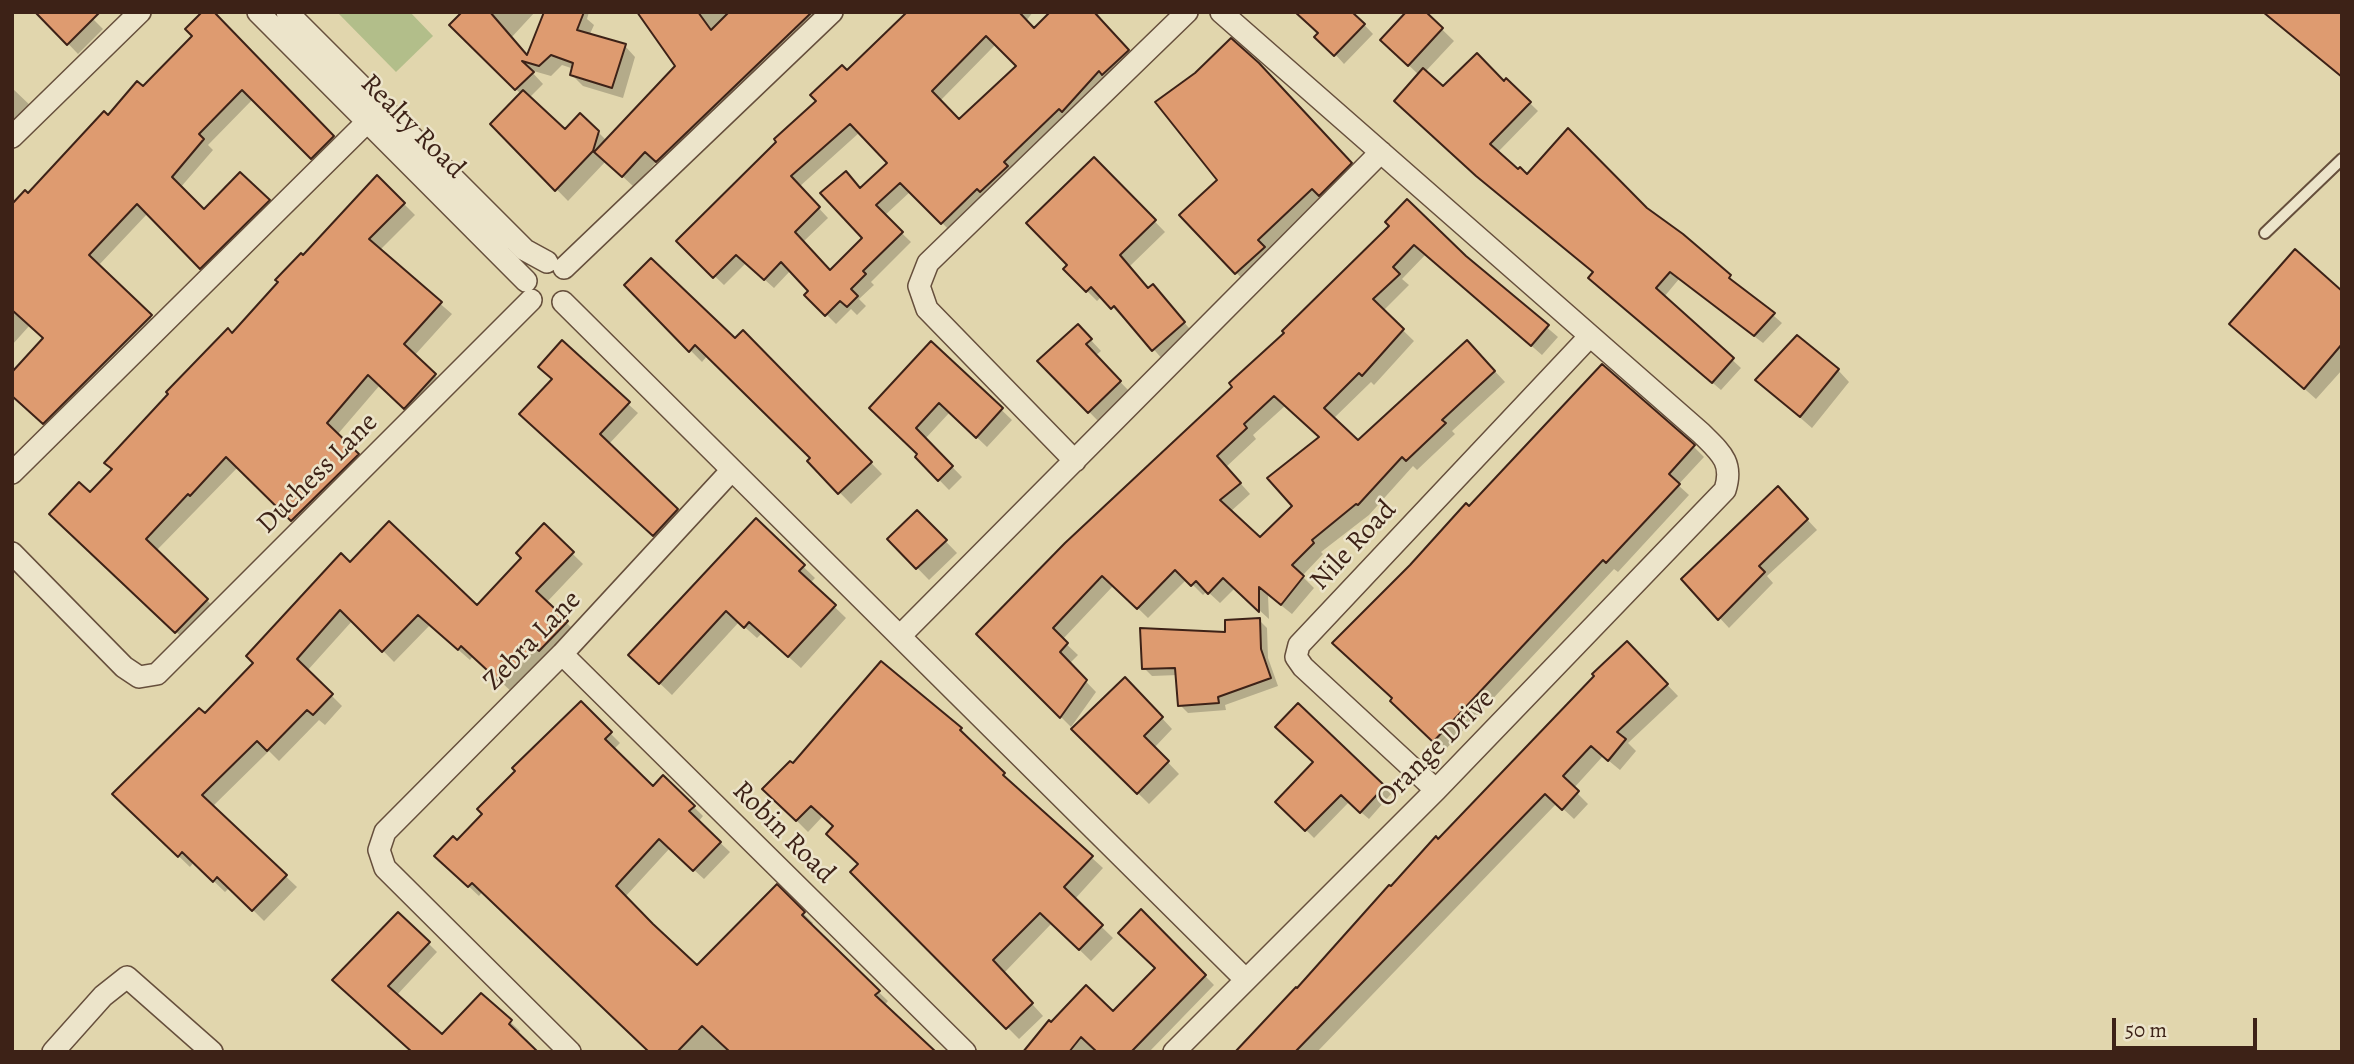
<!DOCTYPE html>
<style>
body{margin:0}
#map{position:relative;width:2354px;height:1064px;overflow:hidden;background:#e1d6ad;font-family:Alegreya,serif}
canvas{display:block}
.frame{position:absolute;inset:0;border:14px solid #3d2217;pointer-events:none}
.scale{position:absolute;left:2112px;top:1018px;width:145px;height:32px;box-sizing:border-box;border:4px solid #3d2217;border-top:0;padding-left:9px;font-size:21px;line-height:24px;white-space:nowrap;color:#3d2217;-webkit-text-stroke:5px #ece4ca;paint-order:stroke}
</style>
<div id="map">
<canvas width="2354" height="1064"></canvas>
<div class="frame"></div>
<div class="scale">50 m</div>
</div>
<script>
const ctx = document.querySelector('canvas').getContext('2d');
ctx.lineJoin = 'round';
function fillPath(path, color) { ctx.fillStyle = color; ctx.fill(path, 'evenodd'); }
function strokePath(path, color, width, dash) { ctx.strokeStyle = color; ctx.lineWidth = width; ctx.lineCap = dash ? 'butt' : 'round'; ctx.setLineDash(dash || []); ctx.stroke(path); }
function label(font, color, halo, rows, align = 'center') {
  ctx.font = font + ' Alegreya,serif'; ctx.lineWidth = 5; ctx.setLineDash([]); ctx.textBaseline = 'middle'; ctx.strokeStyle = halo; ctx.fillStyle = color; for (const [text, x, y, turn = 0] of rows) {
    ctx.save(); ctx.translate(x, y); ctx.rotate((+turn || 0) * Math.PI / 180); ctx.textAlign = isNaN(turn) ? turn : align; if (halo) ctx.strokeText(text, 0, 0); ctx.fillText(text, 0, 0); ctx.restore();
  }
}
fillPath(new Path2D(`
 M337,12H410L433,36L396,72Z`), '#b2be8a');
fillPath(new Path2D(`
 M38,12L92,18L103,29L78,54Z
 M212,12L343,147L322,168L253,99L208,145L213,150L180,188L204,212L240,174L278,211L211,278L148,213L98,266L160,326L54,433L12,395L44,338L30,325L12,345V207L143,89L195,36Z
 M464,12H535L510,39L528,58L546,12H589L587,19L594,25L589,36L625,46L635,57L623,98L583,86L572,75L574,69L562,65L551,76L530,70L543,84L529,98L565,132H598L607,141L677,66L639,12H833L668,171L657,161L634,187L606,161L568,201L493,124L521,94L451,25Z
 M910,12H1033L1003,51L996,44L940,101L959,121L1018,66L1052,12H1100L1098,15L1137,60L951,232L911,191L884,216L911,242L871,282L874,285L859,299L866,306L857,315L851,309L836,324L807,295L811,291L791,270L774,288L746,263L724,285L678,241ZM860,132L890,163L861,190L865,238L830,272L803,242L828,218L799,187Z
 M1297,12H1352L1373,34L1344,64Z
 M1424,12L1454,41L1425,72L1443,88L1506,80L1538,111L1497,153L1527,176L1647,210L1682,236L1782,323L1763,343L1679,279L1664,297L1741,368L1721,390L1599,286L1595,273L1419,75L1382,40Z
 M2342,15V78L2271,18Z
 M1196,75L1295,107L1362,175L1247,284L1182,215L1219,180Z
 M12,88L33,108L12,130Z
 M1094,159L1165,232L1130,266L1149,290L1163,297L1194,334L1163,360L1125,316L1123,318L1102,296L1097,301L1087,291L1069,265Z
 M377,177L415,215L379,251L452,314L414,356L446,386L416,418L380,385L337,435L368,466L304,531L238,467L156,551L218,611L187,642L63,525Z
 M1392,226L1465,257L1558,337L1542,355L1426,254L1402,279L1409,285L1383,311L1414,341L1374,385L1371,382L1333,419L1358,442L1478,353L1505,382L1452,431L1455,434L1417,470L1413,466L1369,515L1321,552L1323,554L1302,576L1314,588L1292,614L1268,595L1269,619L1235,588L1220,603L1207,591L1203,595L1187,579L1148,618L1114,585L1062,640L1078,655L1069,664L1096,692L1071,727L978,634L1234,387ZM1286,405L1321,437L1294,506L1260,540L1230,512L1250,494L1226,467L1256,439L1253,435Z
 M626,285L735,341L743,332L882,474L851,504L809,461L812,458L708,355L702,362Z
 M2342,292V370L2316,399L2231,324Z
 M1088,337L1101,351L1095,356L1130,392L1099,422L1040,361Z
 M931,343L1012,420L987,447L950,412L925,439L962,477L949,490L917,457L919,455L871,408Z
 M1775,358L1838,370L1849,382L1812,428L1757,380Z
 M628,404L638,413L608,445L687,520L664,545L531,424Z
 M1693,446L1704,457L1678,485L1689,495L1618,572L1614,569L1444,751L1392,701L1411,567L1469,508Z
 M1787,498L1817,530L1767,576L1773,583L1729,628L1684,579Z
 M917,512L957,553L929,580L889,539Z
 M756,521L815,578L810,583L846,618L801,668L762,633L757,638L739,622L672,695L630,655Z
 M544,526L583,564L546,603L577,633L513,693L473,656L470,660L430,625L394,662L353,620L307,671L342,706L325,725L319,720L279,761L269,751L212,807L297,887L264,921L230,887L225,892L194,862L190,867L114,794L205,715L350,565L477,608L524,558Z
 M1259,620L1267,628L1268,658L1278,686L1225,705L1226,710L1188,713L1180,705L1178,675L1152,676L1144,668Z
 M1627,643L1678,696L1628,743L1636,751L1620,770L1603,756L1573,789L1588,804L1574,819L1557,803L1317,1052H1236L1298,991L1353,929L1351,927L1436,839L1438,841Z
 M1136,690L1172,729L1154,748L1179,774L1149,804L1073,729Z
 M581,704L620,743L613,750L653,788L663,777L703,816L698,822L730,852L704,879L670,848L625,897L697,967L777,887L813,923L810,926L888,1001L884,1006L933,1052H650L483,891L479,896L446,865L457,842Z
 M1298,705L1391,794L1369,819L1349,802L1314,838L1278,802L1315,762Z
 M961,729L1014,787L1103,868L1074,900L1113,938L1091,961L1052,923L1004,973L1043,1016L1019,1039L853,872L860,865L835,827L823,816L808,832L765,789L793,766Z
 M1141,911L1214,985L1149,1052H1033L1051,1024L1113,1013L1157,968Z
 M428,943L437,952L396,996L442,1036L481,995L520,1031L517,1034L419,1052L344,989Z`), '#0003');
const building = new Path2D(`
 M35,12H100L67,45Z
 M202,12H214L334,136L311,159L242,90L199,134L204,139L172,177L204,209L240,172L270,200L200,269L137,204L89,255L152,315L43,424L12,396V372L43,338L12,310V204L25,190L28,193L104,111L108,115L137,81L143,86L192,36L185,29Z
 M462,12H490L527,55L544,12H584L577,30L626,44L612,88L570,75L573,63L551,55L539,66L522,61L534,72L515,90L449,25Z
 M637,12H698L711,30L729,12H812L656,162L645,152L622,177L594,152L675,66Z
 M907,12H1019L1034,28L1050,12H1094L1129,50L1102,75L1099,71L1062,112L1059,109L1004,162L1008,166L980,192L977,189L941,224L900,183L876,205L903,232L863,271L866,274L851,289L858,296L847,307L840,301L825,316L804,295L808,291L781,262L764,280L736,255L713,278L676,241L776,142L774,139L816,101L810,95L842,65L847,70ZM986,36L1016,66L959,119L932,91ZM850,124L887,163L860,188L846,171L820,193L862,238L830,270L795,232L820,207L791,176Z
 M1295,12H1352L1365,24L1334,56L1314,37L1318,33Z
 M1406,12H1426L1443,28L1408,66L1380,40Z
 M2263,12H2342V77Z
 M1231,38L1259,63L1352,163L1319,196L1312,189L1258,240L1265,247L1235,274L1179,215L1217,180L1155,102L1195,73Z
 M1477,53L1504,81L1506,78L1531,102L1490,144L1518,169L1520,167L1527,174L1568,128L1647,208L1683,234L1731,275L1729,278L1775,313L1754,336L1670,272L1656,288L1734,358L1712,383L1588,278L1593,272L1476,176L1394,101L1423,68L1443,86Z
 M523,90L565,129L580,113L599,131L593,151L555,191L490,124Z
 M1094,157L1156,220L1120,255L1148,288L1153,284L1185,322L1152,351L1114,306L1111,309L1091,287L1086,292L1063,269L1067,265L1026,223Z
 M377,175L405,203L369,239L442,302L404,344L436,374L404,409L368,375L327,423L359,454L291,521L226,457L190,496L188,494L146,539L208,599L175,633L49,514L79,482L90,492L112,469L104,463L168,394L166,392L228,328L232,333L278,282L275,280L301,253L303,255Z
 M1407,199L1466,256L1549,325L1531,346L1414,245L1393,267L1400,274L1373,299L1404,329L1362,376L1359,373L1324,408L1358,440L1467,340L1495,371L1442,420L1446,423L1406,461L1402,457L1358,505L1356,504L1312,540L1314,543L1292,565L1304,576L1281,605L1259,587V612L1223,578L1208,594L1196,581L1191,586L1175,570L1137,609L1102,576L1053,628L1068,643L1060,652L1087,680L1060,718L976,634L1065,543L1232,387L1229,383L1284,333L1282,331L1389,226L1385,222ZM1274,396L1319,437L1267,478L1292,506L1260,537L1220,500L1241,483L1217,456L1247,428L1244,424Z
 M2295,249L2342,291V344L2304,389L2229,324Z
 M651,258L735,338L743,330L872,462L838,494L807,461L810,458L695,345L689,352L624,285Z
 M1078,324L1092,339L1086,344L1121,381L1088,413L1037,361Z
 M1797,335L1839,369L1800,417L1755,380Z
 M562,340L630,402L600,434L678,509L653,536L519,414L552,379L538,367Z
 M931,341L1003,408L976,438L939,403L916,428L953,466L938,481L915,457L917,454L869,408Z
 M1602,364L1695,445L1669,474L1680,484L1606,563L1603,560L1433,742L1390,701L1392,698L1332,643L1410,565L1466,503L1469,506Z
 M1778,486L1808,519L1759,566L1765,572L1718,620L1681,579Z
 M917,510L947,540L916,569L887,539Z
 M756,518L805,565L799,571L836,605L788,657L749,622L744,628L726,611L659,684L628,655Z
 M389,521L477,605L521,558L516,553L544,523L574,552L536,591L568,621L539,651L534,647L501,683L461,646L458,650L418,615L382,652L340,610L297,659L333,694L313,715L307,710L267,751L257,741L202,795L287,875L252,911L217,877L213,882L182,852L178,857L112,794L199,708L205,713L253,663L246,656L341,553L350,562Z
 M1260,618L1261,649L1271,678L1218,697L1219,703L1178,706L1175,668L1142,669L1140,628L1225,632V620Z
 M1627,641L1668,684L1617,732L1626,739L1608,761L1591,746L1563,776L1579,791L1562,810L1545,794L1295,1052H1235L1296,987L1297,988L1389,885L1391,886L1436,836L1438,839L1594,676L1592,674Z
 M881,661L962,728L960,730L1005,773L1003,775L1093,856L1064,887L1103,925L1079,950L1040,913L993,960L1033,1003L1006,1029L850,872L858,864L826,834L833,826L811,806L796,821L762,789L790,761L793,763Z
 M1125,677L1163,717L1144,736L1169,761L1137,794L1071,729Z
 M581,701L612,732L605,739L653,786L663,775L695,806L689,811L721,842L693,871L659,839L616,886L653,924L697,965L777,884L805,912L802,915L880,991L875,995L936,1052H730L702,1026L677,1052H649L472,883L468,887L434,856L453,836L457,840L482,814L477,809L515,771L512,768Z
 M1298,703L1385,786L1360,813L1341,795L1305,831L1275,802L1313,762L1275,727Z
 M1141,909L1206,975L1131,1052H1097L1081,1037L1069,1052H1023L1049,1020L1051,1022L1086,985L1113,1011L1155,968L1118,933Z
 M398,912L430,942L388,986L442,1034L481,993L512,1020L509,1024L538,1052H412L332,980Z`);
fillPath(building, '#de9b70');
strokePath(building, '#3d2217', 2);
const service = new Path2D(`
 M2265,233L2342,159`);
const minor = new Path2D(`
 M258,12L526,281
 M287,12L525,250L547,262
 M12,137L140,12
 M564,268L832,12
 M563,302L1244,978
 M1075,461L927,309L919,286L928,263L1187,12
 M12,473L367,122
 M12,553L124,667L139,677L157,674L531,300
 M900,636L1381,152
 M562,654L965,1052
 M1436,790L1303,667L1296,657L1299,645L1590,336
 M53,1052L103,996L127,977L212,1052
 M570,1052L385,868L379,850L385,832L562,654L731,471
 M1174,1052L1436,790L1725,490C1734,462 1720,452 1701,433L1221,12`);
strokePath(service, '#664f3c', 14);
strokePath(minor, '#664f3c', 24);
strokePath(service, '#ece4ca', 10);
strokePath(minor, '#ece4ca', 21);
label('28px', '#3d2217', '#ece4ca', [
 ["Realty Road",412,127,45],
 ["Duchess Lane",318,474,-45],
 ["Nile Road",1354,546,-47],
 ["Zebra Lane",533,641,-46],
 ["Orange Drive",1436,749,-45],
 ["Robin Road",783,833,45]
]);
</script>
